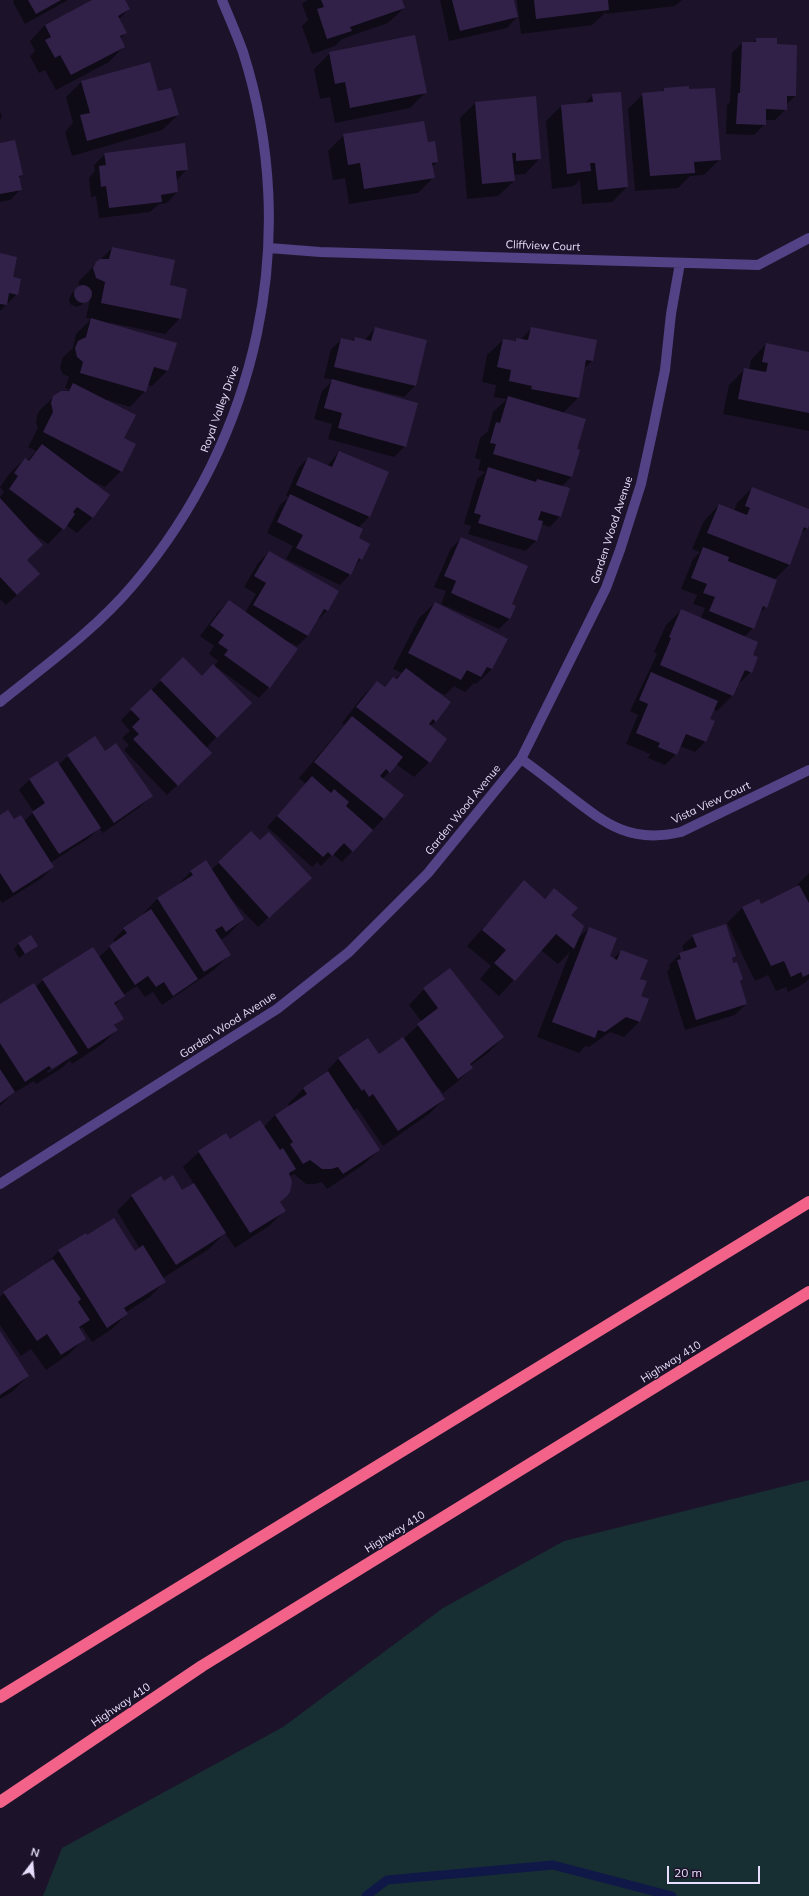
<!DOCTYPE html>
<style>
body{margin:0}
#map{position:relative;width:809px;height:1896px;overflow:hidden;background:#1c132a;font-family:Mulish,sans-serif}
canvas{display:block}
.north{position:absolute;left:12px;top:1844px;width:40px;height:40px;-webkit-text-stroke:3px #1c132a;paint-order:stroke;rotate:16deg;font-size:11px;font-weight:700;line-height:16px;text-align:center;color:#e8defd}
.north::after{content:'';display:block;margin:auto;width:14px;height:18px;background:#e8defd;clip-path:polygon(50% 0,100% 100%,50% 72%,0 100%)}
.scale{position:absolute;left:667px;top:1866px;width:93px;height:18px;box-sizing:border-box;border:2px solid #e8defd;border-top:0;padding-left:5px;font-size:12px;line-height:14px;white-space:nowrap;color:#e8defd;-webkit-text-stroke:3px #1c132a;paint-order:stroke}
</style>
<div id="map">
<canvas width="809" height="1896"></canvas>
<div class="north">N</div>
<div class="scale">20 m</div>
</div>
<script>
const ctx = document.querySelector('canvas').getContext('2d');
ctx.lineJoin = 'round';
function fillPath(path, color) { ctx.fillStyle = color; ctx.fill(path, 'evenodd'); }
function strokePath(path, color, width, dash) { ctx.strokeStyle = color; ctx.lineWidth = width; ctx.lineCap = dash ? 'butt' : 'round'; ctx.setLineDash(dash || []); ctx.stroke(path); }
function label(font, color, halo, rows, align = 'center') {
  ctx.font = font + ' Mulish,sans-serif'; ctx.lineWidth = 3; ctx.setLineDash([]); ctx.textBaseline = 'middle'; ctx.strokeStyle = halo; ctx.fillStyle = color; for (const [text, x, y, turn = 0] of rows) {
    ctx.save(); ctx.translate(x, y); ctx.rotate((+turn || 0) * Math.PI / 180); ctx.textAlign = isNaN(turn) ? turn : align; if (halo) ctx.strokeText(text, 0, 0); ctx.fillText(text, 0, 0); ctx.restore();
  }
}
fillPath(new Path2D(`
 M809,1480V1896H43L62,1848L283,1727L443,1608L564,1541Z`), '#172e33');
fillPath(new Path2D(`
 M14,0H68L25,24L13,2Z
 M93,0H124L129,9L119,19L126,32L120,39L124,46L109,62L56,90L45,70L39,73L30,56L35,51L30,41L45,25Z
 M307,0H401L404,8L388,23L342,39L335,46L312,54L302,26L308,20L302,4Z
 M440,0H513L517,17L507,28L449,41Z
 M517,0H682L675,6L606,14V12L592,25L521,34Z
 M757,39L776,45L795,96L786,105V109L775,120H765V124L754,135L726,134L727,105L730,102L732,53L742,43H752Z
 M330,53L426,92L410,108L335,123L330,97L320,99L314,69Z
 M149,63L158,92L178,115L162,130L72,156L65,132L73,123L66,97L81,82Z
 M665,89L689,91L720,159L704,175L690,176L678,188L635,191L628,109L643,94L661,92Z
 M593,95L627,187L612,202L582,204L580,180L574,186L552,189L546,121L561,106L584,104Z
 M475,103L540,158L525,174L513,175L514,181L498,196L467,199L460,118Z
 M0,111L2,117L0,119Z
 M344,135L427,143L437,162L432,167L434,177L418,193L349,204L345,178L333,180L328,151Z
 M0,144L22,175L18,179L21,189L10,200L0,202Z
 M105,154L187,169L177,180V192L167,203L159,204L150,212L99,218L96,196L91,197L89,178L95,171L94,165Z
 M112,248L169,286L180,318L165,334L111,323V324L175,343L167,371L152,386L147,385L145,391L130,407L107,400L122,439L134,445L121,471L105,487L87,479L109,495L92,518L77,533L66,525L48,544L31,532L26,560L28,585L6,605L0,599V497L4,492L0,487L9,474L25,459L27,461L36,451L28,447L38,428L36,422L37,415L40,410L56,395L66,392L69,389L65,388L69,377L63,374L60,368L63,357L73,348L76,334L91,319L86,318L91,295L82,305L76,307L70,304L69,299L72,293L79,287V281Z
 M0,254L12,278L17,294L0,311Z
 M375,328L426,340L415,386L404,397L367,388L366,390L405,446L394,457L328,439L332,424L314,419L322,391L333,380L324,378L331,349L342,339L352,341L355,338L364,341Z
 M531,329L596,341L592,361L583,369L578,398L563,413L576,450H579L571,477L561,487L560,516L550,527L541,524L536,541L525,551L468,534L471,526L464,524L477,479L485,472L478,470L481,460L475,458L480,438L488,431L493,412L507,399L494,397L496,385L482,382L487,355L503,340L514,342L516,339L520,340Z
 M766,344L809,353V431L723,414L729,385L745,369L749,370L751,360Z
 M339,452L388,473L369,517L358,528L357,539L361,559L355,566L350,574L340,585L286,559L293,546L267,533L280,505L289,497L286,496L298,468L308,458L327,466Z
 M752,488L809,510V522L807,528L800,535L789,565L774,580L766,607L758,615L753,628L744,637L751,656V672L736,686L732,696L717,711L713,709L708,720L714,722L705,742L695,752L680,746L676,754L665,765L648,758L650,754L626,744L638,715L630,711L657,654L654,652L666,625L681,610L701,618L705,608L693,604L697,595L681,589L693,559L700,552L692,549L704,521L719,505L734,511L737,503Z
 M462,538L510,605V618L499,629L441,604L446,591L434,587L451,548Z
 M269,552L338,592L327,611L316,621L308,636L297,646L287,641L269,687L259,698L216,667L250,703L206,748L200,763L167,795L124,750L129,745L122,738L130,731L121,720L183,659L202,677L214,666L218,661L209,654L214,646L200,636L218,612L229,601L245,613L256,594L244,587L258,563Z
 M435,603L492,669L476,684L474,683L465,692L454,686L445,695L435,690L436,721L430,726L429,762L414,777L396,764L383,779L384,818L342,862L333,854L321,866L317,862L312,867L267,827L306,784L299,778L344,725L342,723L362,697L377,682L384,687L402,673L393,669L419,618Z
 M105,752L151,796L141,806L103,833L99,828L89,838L50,863L53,867L42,878L2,903L0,900V816L13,821H24L34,812L19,790L30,779L58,765L68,756Z
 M251,833L300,889L258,927L231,899L243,919L228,935L220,940L229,955L214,970L162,1005L153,992L145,997L137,986L123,995L114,1006L122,1018L114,1026L117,1030L101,1045L72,1064L70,1060L62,1068L36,1084L34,1081L12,1094L0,1106V1005L36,987L43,980L98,958L115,942L113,940L124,929L143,916L142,915L157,899L175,888L190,872L206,862L211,870ZM60,1063V1065L48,1073L47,1071Z
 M809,873V979L803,984L788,992L786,987L776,991L768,975L755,981L727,923L743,907L761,905L797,887V885Z
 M524,882L544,899L554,889L570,915L577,939L589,928L608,957L613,959L621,951L639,979L640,997L648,1000L639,1022L624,1037L610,1032L589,1047L585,1046L579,1053L537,1037L570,952L558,964L541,950L499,996L480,979L491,966L467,946Z
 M693,936L735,956L731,959L742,979L739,982L746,1004L735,1015L685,1030L667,972L670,968L669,965L680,954L684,952L682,946Z
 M19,943L36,945L19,958L14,949Z
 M424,989L503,1037L488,1053L470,1066L472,1068L456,1083L443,1093L438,1087L436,1088L444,1099L429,1114L383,1146L357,1108L353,1111L379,1150L363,1165L327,1189L322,1182L315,1184H306L294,1174L289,1177L288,1194L279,1203L284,1211L269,1226L235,1248L225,1233L209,1249L163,1278L165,1281L150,1297L126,1312L127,1314L112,1329L92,1342L82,1327L79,1330L85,1338L69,1354L46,1370L31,1349L21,1356L0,1325V1297L4,1293L43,1267L59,1251L87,1237L135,1252L140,1249L117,1211L132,1196L164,1182L182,1191L194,1184L183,1167L199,1152L264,1127L275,1115L289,1106L288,1104L303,1089L325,1075L324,1074L339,1058L379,1055L403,1039L422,1022L409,1005Z
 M0,1332L28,1376L13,1391L0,1399Z`), '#0007');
strokePath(new Path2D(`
 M366,1896L387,1880L553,1865L672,1896`), '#0f1847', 9);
fillPath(new Path2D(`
 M28,0H61L36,14Z
 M92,0H125L130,9L118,16L127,33L120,36L125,47L71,75L60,55L55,58L45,40L51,37L45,25Z
 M321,0H402L405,8L350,27L352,31L327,39L317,9L324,7Z
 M452,0H514L518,17L460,31Z
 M534,0H608L609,10L536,19Z
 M415,35L427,93L350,108L345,82L335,84L329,52Z
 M756,38H777V44L797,45L796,96H787V110L766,109V125L736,124L738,93H740L742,42H756Z
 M150,62L158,91L171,88L179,115L87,141L80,115L90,113L81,81Z
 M689,86V89L715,88L721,160L694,162L695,173L650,176L642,93L664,91V88Z
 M621,92L628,187L598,190L595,163H590L591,171L567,174L561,105L593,102L592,94Z
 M536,96L541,159L516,161V153H512L515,181L482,184L475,102Z
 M424,121L428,142L435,141L438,162L432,163L435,178L364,189L360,163L348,165L343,134Z
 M15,140L23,175L19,176L22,190L0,194V143Z
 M185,143L188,170L176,171L178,192L161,195L162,202L109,208L106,186L101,187L99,166L106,165L104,153Z
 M112,247L175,260L170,285L187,289L181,319L101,303L105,282L96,278L93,268L96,262L100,259H109Z
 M0,253L17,257L13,277L21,279L18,295L9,293L7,305L0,304Z
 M74 294a9 9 0 1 1 18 0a9 9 0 1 1-18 0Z
 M91,318L177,343L168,371L154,367L146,392L80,373L83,362L77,357L75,348L78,341L86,337Z
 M375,327L427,340L416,386L334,367L341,338L354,341L355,337L371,341Z
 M531,327L597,340L593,361L586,360L579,398L531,389L532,386L509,381L511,370L497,367L503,339L516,341V338L528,340Z
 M766,343L809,352V413L738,399L744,368L766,372L768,363L762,362Z
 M332,379L418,403L406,447L338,428L342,413L324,408Z
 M73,383L136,415L124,438L136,444L122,472L43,432L53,412L51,403L53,396L61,391H69Z
 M508,396L586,419L577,449L580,450L572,477L493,454L496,444L490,443L496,422L500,423Z
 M42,444L110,495L93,518L77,507L73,512L75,514L64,530L9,489L18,476L14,473L25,458L29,461Z
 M339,451L389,472L370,517L296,485L308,457L332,467Z
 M488,467L536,482L537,479L570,488L561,517L541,511L538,520L543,521L537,541L478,523L481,515L474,513Z
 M752,487L809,509V525L808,529L804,527L790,565L707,533L719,504L747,515L750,508L745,506Z
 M290,494L363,529L359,538L370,544L362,560L359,558L351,575L296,548L303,535L277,522Z
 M0,498L43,545L27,560L40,574L17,595L0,577Z
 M461,537L528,566L512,604L516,606L510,619L451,593L456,581L444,576Z
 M703,547L729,557L728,561L777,580L767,608L763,606L754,629L709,611L715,597L703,593L707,584L691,578Z
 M269,551L339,591L328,611L324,609L308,636L253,605L266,583L254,576Z
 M229,600L298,649L270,688L224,655L228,650L218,643L224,635L210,625Z
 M435,602L508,639L492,669L487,667L481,677L467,670L461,680L408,653Z
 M681,609L758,642L753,655L758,657L752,673L745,670L733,696L660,665L671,638L669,637Z
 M183,657L202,676L213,664L252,703L217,738L160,680Z
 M406,668L451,702L436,722L433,719L429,724L447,739L430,763L356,707L377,681L385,687L393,677L397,679Z
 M651,672L718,701L710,719L715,721L706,742L686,734L677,755L658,747L660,743L636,733L648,704L639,700Z
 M151,689L212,753L178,786L133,739L139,734L132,727L140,719L130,709Z
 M352,716L403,757L390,773L386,769L380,776L404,795L384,819L314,762Z
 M95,736L105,751L116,743L153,796L114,823L67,755Z
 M57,761L101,828L59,854L32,812L45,803L29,779Z
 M312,776L331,793L334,789L349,802L346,806L373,830L353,852L344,843L332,856L328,852L323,857L277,816Z
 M8,810L14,819L21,815L54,867L13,893L0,873V815Z
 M251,831L260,840L269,832L312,878L269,918L218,862Z
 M206,860L244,919L226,932L222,926L215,930L231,955L204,972L157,898L193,875L190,871Z
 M524,880L545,899L554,888L578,908L571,915L584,926L574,949L556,934L515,981L494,963L506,950L482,930Z
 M799,885L809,903V974L803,977L801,972L791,977L784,961L771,966L742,907L759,899L761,904Z
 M151,909L198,979L173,996L164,982L156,987L148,976L135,985L109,946L127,933L123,928Z
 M726,924L736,956L732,958L733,963L737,962L743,979L740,981L747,1004L696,1020L677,960L681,959L679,953L697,947L692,935Z
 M589,927L617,938L610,956L617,960L621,950L648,960L640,979L647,981L641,996L649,999L640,1022L626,1017L605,1032L598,1030L595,1038L552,1022Z
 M31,935L38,946L25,954L18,943Z
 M93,947L125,996L114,1003L124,1019L114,1025L118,1030L88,1049L42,979Z
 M450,968L504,1037L470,1064L473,1068L458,1079L417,1024L438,1008L423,988Z
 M34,983L78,1053L52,1069L49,1066L25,1082L0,1043V1004Z
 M403,1037L445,1099L398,1131L373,1094L369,1097L364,1089L362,1091L338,1058L368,1038L379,1054Z
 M0,1069L15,1092L0,1103Z
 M328,1071L380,1150L343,1174L338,1167L331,1169H322L310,1160L303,1164L290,1144L293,1142L275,1115L307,1094L303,1088Z
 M260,1120L280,1150L283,1148L296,1169L289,1173L292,1182L290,1192L287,1196L280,1202L286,1211L250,1233L198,1151L226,1133L230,1139Z
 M173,1175L182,1190L194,1183L226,1233L176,1265L131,1195L161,1176L164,1181Z
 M114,1218L135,1251L143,1245L166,1282L124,1308L128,1314L107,1328L58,1250L86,1233L87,1235Z
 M53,1259L81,1299L78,1302L90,1320L79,1327L86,1339L61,1355L47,1334L37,1341L3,1292Z
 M0,1331L29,1376L0,1395Z`), '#312149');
strokePath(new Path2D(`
 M269,248L320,252L758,265L809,238
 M0,702C46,665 95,630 133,585C258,438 302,238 243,52C237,35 229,17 222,0
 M521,759C537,770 552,782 567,794C606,824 630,844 681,832L809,770
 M0,1184L277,1009L349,952L428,873L521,759L606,588L620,550L641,484L653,429L665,370L671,314L680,263`), '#534285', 10);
strokePath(new Path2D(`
 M0,1697L809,1202
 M0,1802L202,1666L809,1292`), '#f36389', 12);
label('11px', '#e8defd', '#1c132a', [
 ["Cliffview Court",543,246,2],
 ["Royal Valley Drive",220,409,-70],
 ["Garden Wood Avenue",612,530,-72],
 ["Vista View Court",711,803,-25],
 ["Garden Wood Avenue",463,810,-51],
 ["Garden Wood Avenue",228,1025,-33],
 ["Highway 410",671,1362,-32],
 ["Highway 410",395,1532,-32],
 ["Highway 410",121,1705,-34]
]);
</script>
